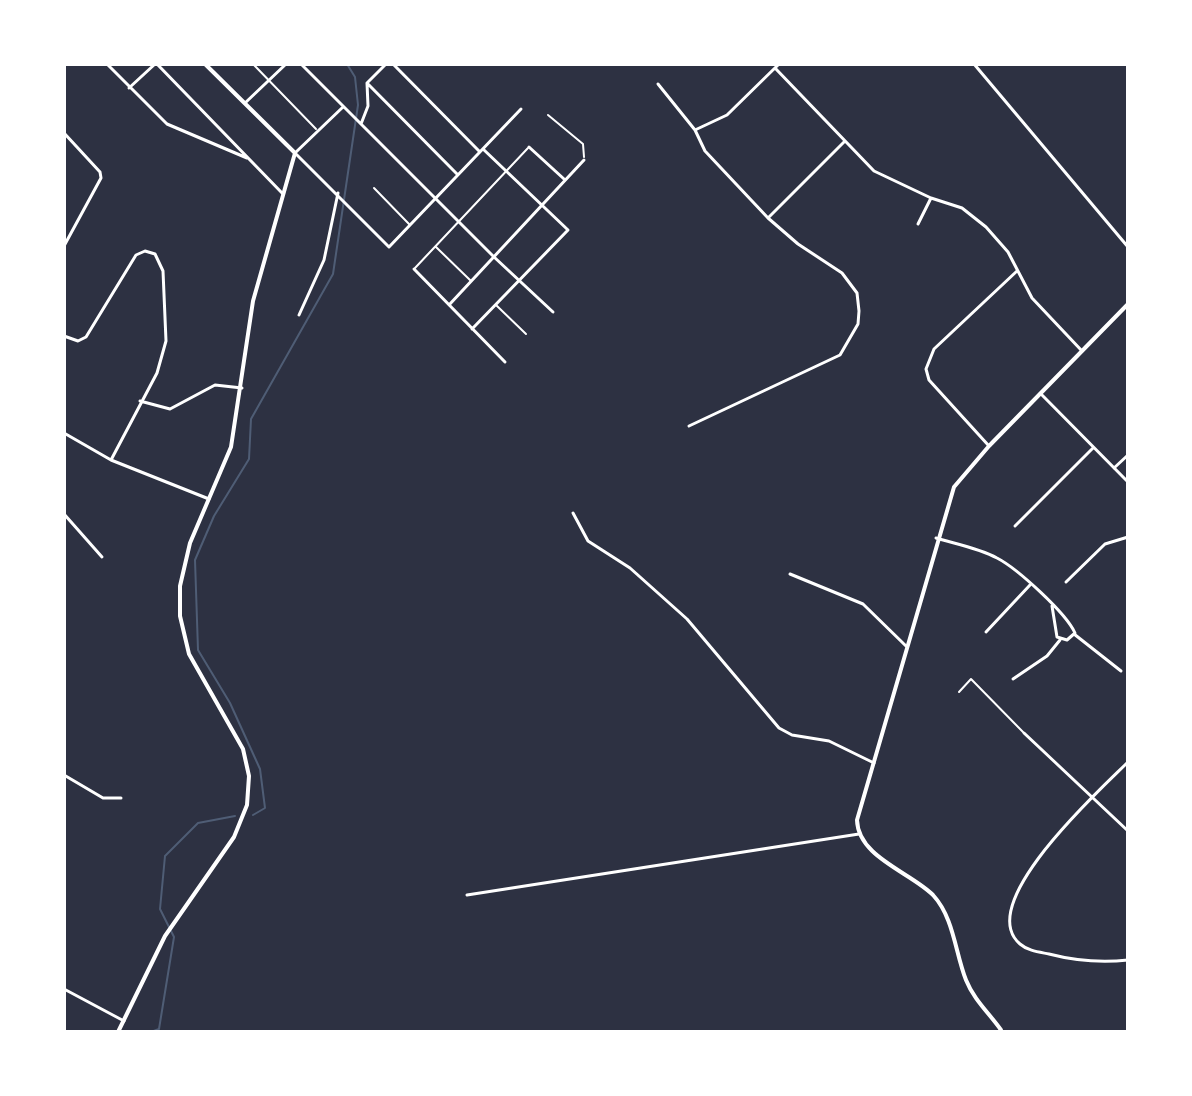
<!DOCTYPE html>
<style>
body{margin:0}
#map{position:relative;width:1192px;height:1096px;overflow:hidden;background:#2d3142;font-family:Figtree,sans-serif}
canvas{display:block}
.frame{position:absolute;inset:0;border:66px solid #fff;pointer-events:none}
</style>
<div id="map">
<canvas width="1192" height="1096"></canvas>
<div class="frame"></div>
</div>
<script>
const ctx = document.querySelector('canvas').getContext('2d');
ctx.lineJoin = 'round';
function strokePath(path, color, width, dash) { ctx.strokeStyle = color; ctx.lineWidth = width; ctx.lineCap = dash ? 'butt' : 'round'; ctx.setLineDash(dash || []); ctx.stroke(path); }
strokePath(new Path2D(`
 M253,815L265,808L260,769L230,703L198,650L195,560L214,516L249,459L251,419L333,274L358,105L355,77L347,64
 M151,1032L159,1029L174,937L160,909L165,856L198,823L235,816`), '#4f5d75', 2);
strokePath(new Path2D(`
 M548,115L583,144L584,157`), '#fff', 2);
strokePath(new Path2D(`
 M253,64L316,129
 M374,188L409,224
 M436,247L471,281
 M415,268L528,148
 M496,305L526,334
 M959,692L971,679L1023,732`), '#fff', 2);
strokePath(new Path2D(`
 M107,64L167,124L247,158
 M157,64L283,194
 M301,64L494,257L553,312
 M393,64L480,152
 M974,64L1128,247
 M775,68L874,171L931,198L962,208L986,227L1008,252L1032,298L1082,351
 M367,83L457,174
 M658,84L695,130L705,151L768,218L798,244L842,273L857,293L859,311L858,324L840,355L689,426
 M129,88L155,64
 M245,103L286,64
 M343,107L295,153L389,247L521,109
 M361,124L368,106L367,83L386,64
 M695,130L727,115L779,64
 M64,133L100,172L101,178L64,246
 M529,147L564,179
 M768,218L844,142
 M918,224L931,198
 M414,269L505,362
 M449,305L584,160
 M299,315L324,260L338,193
 M472,329L568,230L483,149
 M64,336L78,341L86,337L136,255L145,251L155,254L163,271L166,341L157,373L111,460
 M1041,394L1128,482
 M140,401L170,409L215,385L242,388
 M64,433L111,460L209,499
 M989,446L929,380L926,369L934,349L1017,271
 M1114,468L1128,455
 M573,513L588,541L630,568L687,619L779,728L792,735L829,741L874,763
 M64,514L102,557
 M1015,526L1093,448
 M936,538C956,544 979,548 997,558C1018,569 1066,613 1075,633L1067,640L1057,637L1052,606
 M790,574L863,604L906,646
 M1066,582L1105,544L1128,537
 M986,632L1030,585
 M1074,634L1121,671
 M1013,679L1047,656L1060,640
 M1024,733L1128,831
 M1128,762C1101,789 973,904 1020,944C1028,951 1039,952 1049,954C1076,961 1100,963 1128,960
 M64,775L103,798H121
 M467,895L859,834
 M64,989L124,1021
 M1126,1032L1128,1030`), '#fff', 3);
strokePath(new Path2D(`
 M1001,1030C989,1013 974,1000 966,980C955,952 954,918 933,895C910,872 858,857 857,820L954,487L989,446L1128,304
 M118,1032L165,936L234,837L247,805L249,776L243,749L189,654L180,616V586L190,543L231,447L253,301L295,153L205,64
 M996,1032H1019`), '#fff', 4);
</script>
